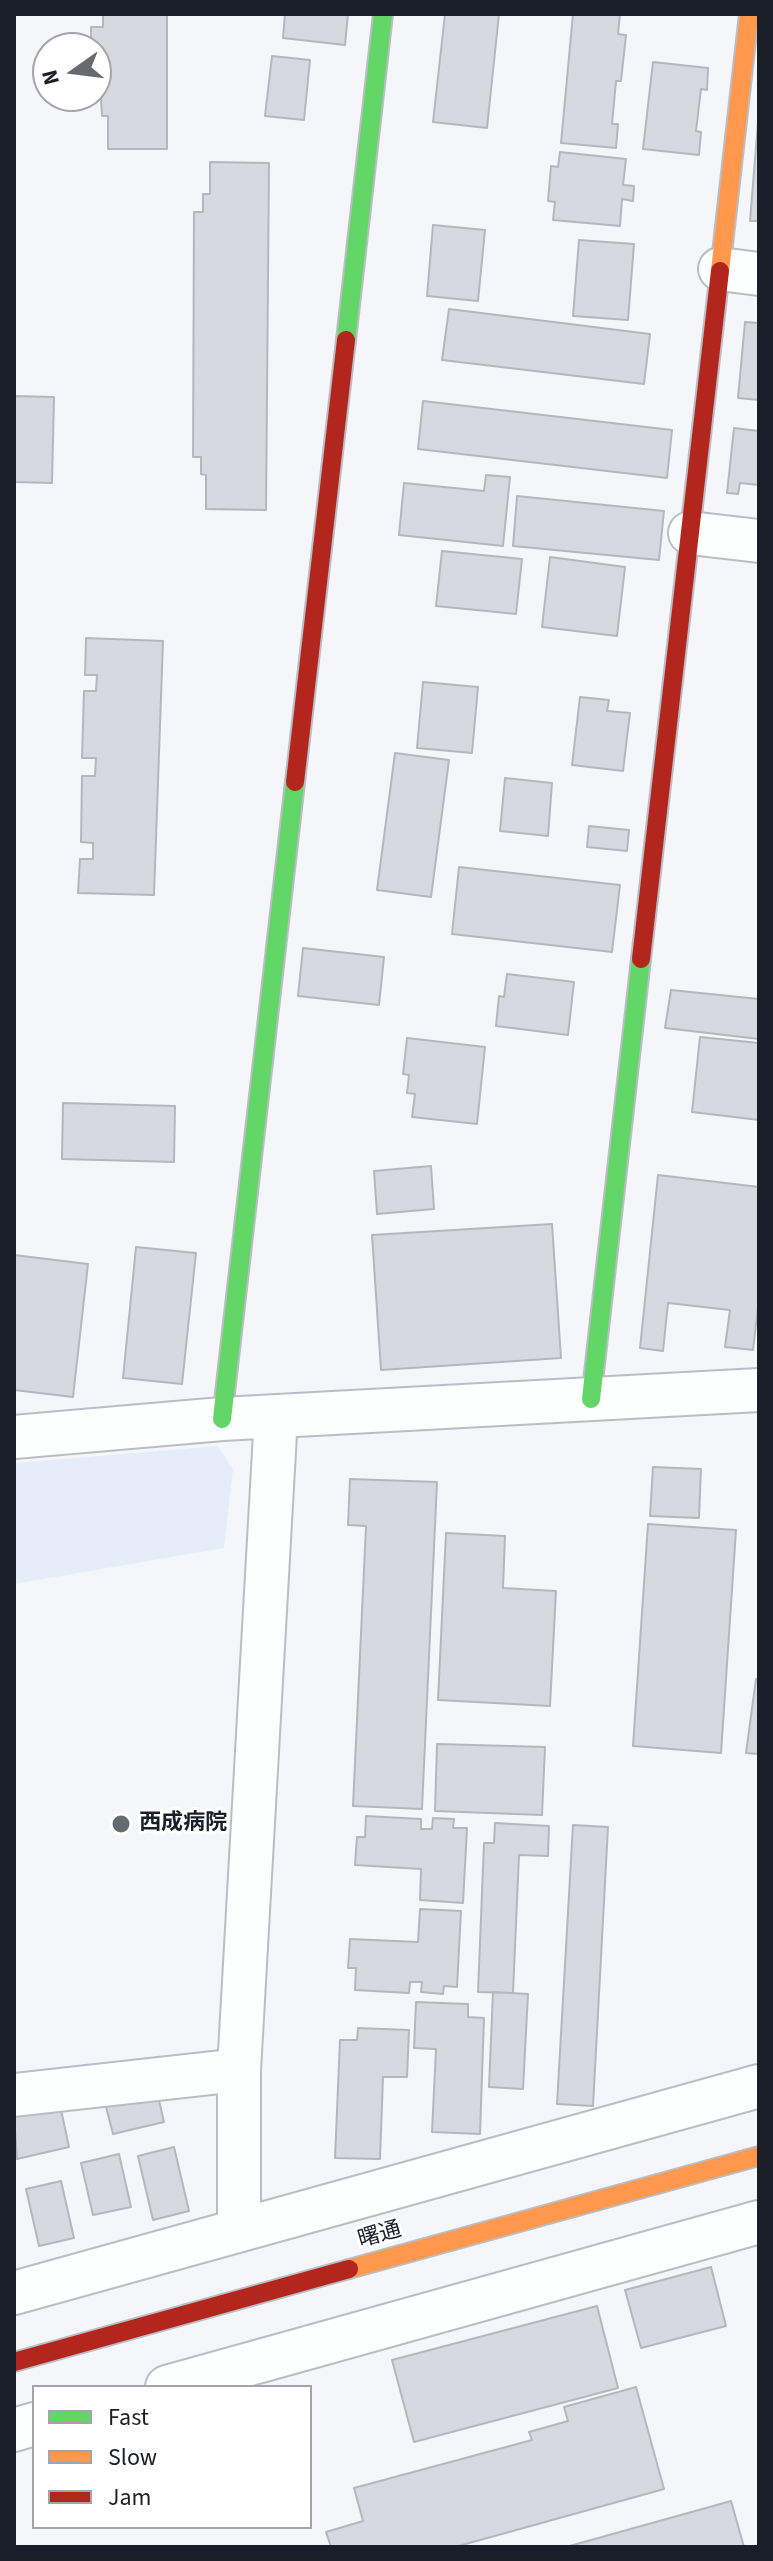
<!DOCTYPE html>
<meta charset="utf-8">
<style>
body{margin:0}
#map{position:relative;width:773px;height:2561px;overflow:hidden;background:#f4f6f9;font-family:"Source Sans 3",sans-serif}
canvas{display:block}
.frame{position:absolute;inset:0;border:16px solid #191e28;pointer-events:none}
.legend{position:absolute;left:32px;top:2385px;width:280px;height:144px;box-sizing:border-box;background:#fff;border:2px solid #a3a5a9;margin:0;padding:10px 14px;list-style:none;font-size:24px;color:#191e28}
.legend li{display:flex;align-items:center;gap:16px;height:40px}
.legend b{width:40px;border:2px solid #a3a5a9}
.north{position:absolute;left:32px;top:32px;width:80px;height:80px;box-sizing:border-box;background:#fff;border:2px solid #a3a5a9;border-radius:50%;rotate:256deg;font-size:22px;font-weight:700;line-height:32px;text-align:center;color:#191e28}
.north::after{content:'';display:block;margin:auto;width:28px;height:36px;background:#666a71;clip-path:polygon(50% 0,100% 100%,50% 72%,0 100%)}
</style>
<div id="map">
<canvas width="773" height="2561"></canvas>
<div class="frame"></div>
<ul class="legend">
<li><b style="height:10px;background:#63d668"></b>Fast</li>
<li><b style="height:10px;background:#ff974d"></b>Slow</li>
<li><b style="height:10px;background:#b3261e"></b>Jam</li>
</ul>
<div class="north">N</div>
</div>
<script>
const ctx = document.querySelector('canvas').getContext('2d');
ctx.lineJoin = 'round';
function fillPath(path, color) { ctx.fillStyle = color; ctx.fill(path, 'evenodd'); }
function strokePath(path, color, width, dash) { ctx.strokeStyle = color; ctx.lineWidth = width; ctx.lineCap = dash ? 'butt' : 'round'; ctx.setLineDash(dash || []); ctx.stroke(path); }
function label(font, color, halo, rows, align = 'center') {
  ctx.font = font + ' "Source Sans 3","Noto Sans JP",sans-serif'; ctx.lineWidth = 6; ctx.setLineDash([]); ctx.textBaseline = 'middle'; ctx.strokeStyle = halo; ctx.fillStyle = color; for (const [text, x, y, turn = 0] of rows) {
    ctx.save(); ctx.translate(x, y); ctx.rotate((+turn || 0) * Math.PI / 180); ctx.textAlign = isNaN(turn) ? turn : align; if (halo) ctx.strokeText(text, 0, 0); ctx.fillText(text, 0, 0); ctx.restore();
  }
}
fillPath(new Path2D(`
 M218,1446L233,1469L224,1548L14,1584V1463Z`), '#e6edfa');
const building = new Path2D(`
 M103,14H167V149H108V116H102L101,99H91L96,96V48H91V27H103Z
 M285,14H348L345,45L283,38Z
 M445,14H499L487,128L433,122Z
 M573,14H620L618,34L626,35L621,81H616L612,124H618L616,148L561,143Z
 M272,56L310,60L304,120L265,116Z
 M653,62L708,68L707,90L701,89L696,131L701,132L699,155L643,149Z
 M758,122H759V221H750Z
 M560,152L626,159L623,185L634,186L633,201L622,199L620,226L553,220L555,202L548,201L551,166L558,167Z
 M210,162L269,163L266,510L206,509V475L201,474V457H193L194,212H203V194H210Z
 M433,225L485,230L478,301L427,296Z
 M579,240L634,244L628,320L573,316Z
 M449,309L650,334L644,384L442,360Z
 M745,322L759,323V400L738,398Z
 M14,396L54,397L52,483L14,482Z
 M423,401L672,430L667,478L418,449Z
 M734,428L759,431V485L740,483L738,494L727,493Z
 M486,475L510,477L503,546L399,535L404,483L484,491Z
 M517,496L664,511L659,560L513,546Z
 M442,551L522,559L516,614L436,606Z
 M550,557L625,567L617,636L542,627Z
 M86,638L163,641L154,895L78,893L80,859H93V843L81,842L82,776H95L96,758H82L84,691H96L97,675H85Z
 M423,682L478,687L472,753L417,748Z
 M580,697L609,700L607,711L630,713L623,771L572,765Z
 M395,753L449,760L431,897L377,890Z
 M505,778L552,783L548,836L500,831Z
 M589,826L629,830L627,851L587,847Z
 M459,867L620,885L612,952L452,934Z
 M303,948L384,957L379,1005L298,996Z
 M507,974L574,982L568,1035L496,1026L499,996L504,997Z
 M671,990L759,999V1039L665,1028Z
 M700,1037L759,1043V1120L692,1112Z
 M407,1038L485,1047L477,1124L412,1117L415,1094L407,1093L409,1075L403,1074Z
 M63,1103L175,1106L174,1162L62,1159Z
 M431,1166L434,1209L377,1214L374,1171Z
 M658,1175L759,1187V1299L753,1350L725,1347L730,1310L668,1303L663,1351L640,1348Z
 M552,1224L561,1358L381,1370L372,1235Z
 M136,1247L196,1253L182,1384L123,1378Z
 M14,1255L88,1264L73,1397L14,1390Z
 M653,1467L701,1469L699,1518L650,1516Z
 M350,1479L437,1482L422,1809L353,1806L366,1526L348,1525Z
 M648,1524L736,1530L721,1753L633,1746Z
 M446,1533L505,1536L503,1588L556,1591L550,1706L438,1700Z
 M756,1679H759V1754L746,1753Z
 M437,1744L545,1747L542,1815L435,1811Z
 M366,1816L421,1819V1829H432L433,1818L454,1819L453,1828H467L463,1903L420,1900L421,1869L355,1865L357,1837H365Z
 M495,1823L549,1826L548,1856L519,1855L513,1993L478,1992L484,1843H494Z
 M573,1825L608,1827L593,2106L557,2104Z
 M420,1909L461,1911L457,1987L444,1986L443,1994L421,1992L422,1982H410L409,1993L355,1990L356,1968H348L350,1939L418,1942Z
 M493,1992L528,1994L523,2089L489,2087Z
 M416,2002L468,2004V2017L484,2018L480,2134L432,2132L436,2049L414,2048Z
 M358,2028L409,2030L407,2077H383L380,2159L335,2158L340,2040H357Z
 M156,2087L164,2122L113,2134L104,2099Z
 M60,2105L69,2147L17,2159L14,2115Z
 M174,2147L189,2211L153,2220L138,2156Z
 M119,2154L131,2207L93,2215L81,2163Z
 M61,2181L74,2238L39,2246L26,2189Z
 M711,2267L726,2326L641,2348L625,2290Z
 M597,2306L618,2388L414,2442L392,2360Z
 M636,2387L664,2489L455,2547H331L326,2532L363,2521L354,2488L532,2440L529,2432L568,2421L564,2407Z
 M731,2501L744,2547H566Z`);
fillPath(building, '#d6d9e0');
strokePath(building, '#b4b7be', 2);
const street = new Path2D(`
 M720,269L759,274
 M690,533L759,541
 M14,1437L222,1419L759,1390
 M14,2095L239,2070
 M239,2230V2070L276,1416
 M14,2293L759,2086
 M167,2387L759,2222
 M14,2430L34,2424`);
const fast = new Path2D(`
 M346,340L383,14
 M591,1399L641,959
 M222,1419L295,782`);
const slow = new Path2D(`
 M720,271L749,14
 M349,2269L759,2156`);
const jam = new Path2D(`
 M295,782L346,340
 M641,959L720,271
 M14,2362L349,2269`);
strokePath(street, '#babdc4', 46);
strokePath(fast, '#babdc4', 22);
strokePath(slow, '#babdc4', 22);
strokePath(jam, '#babdc4', 22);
strokePath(street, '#fdfefe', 42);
strokePath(fast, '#63d668', 18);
strokePath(slow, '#ff974d', 18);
strokePath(jam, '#b3261e', 18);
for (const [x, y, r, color] of [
 [121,1824,10,"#666a71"]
]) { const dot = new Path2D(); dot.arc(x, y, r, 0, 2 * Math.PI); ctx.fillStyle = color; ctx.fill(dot); strokePath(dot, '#fff', 3); }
label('bold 22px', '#191e28', '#fff', [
 ["西成病院",139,1824]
], 'left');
label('22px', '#191e28', '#fff', [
 ["曙通",380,2236,-16]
]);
</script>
